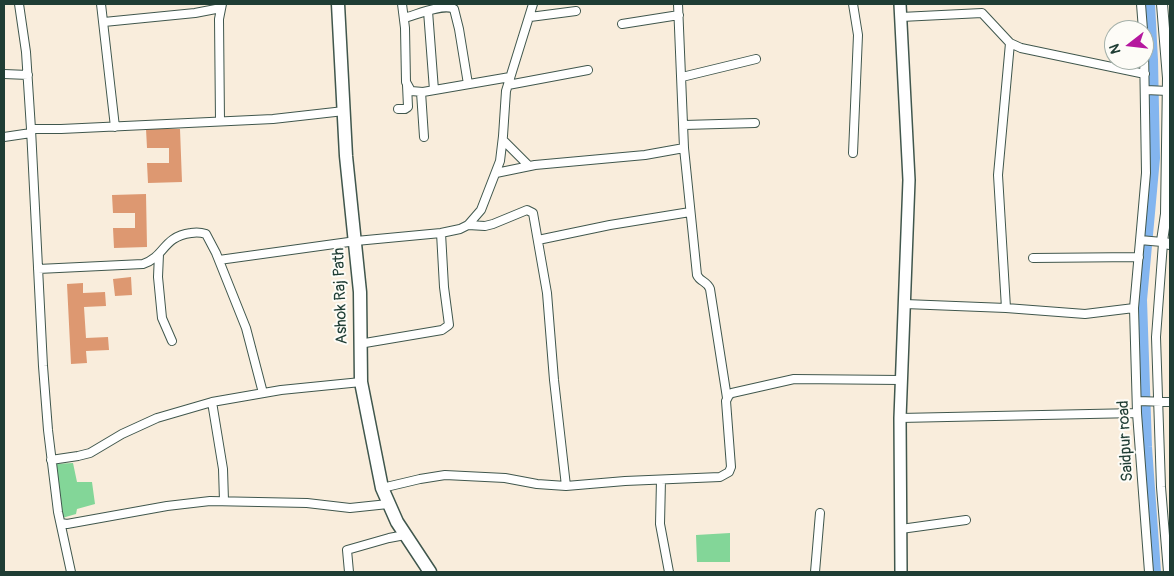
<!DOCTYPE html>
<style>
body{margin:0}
#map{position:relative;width:1174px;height:576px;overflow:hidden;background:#f9eddc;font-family:Pangolin,sans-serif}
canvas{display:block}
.frame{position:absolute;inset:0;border:5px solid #1f3d34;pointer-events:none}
.north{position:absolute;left:1104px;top:20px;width:50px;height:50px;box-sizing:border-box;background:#fdfcf7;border:1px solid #a4b0a9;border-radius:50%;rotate:254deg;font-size:14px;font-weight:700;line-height:20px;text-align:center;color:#1f3d34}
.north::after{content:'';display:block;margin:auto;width:18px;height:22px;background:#b5179e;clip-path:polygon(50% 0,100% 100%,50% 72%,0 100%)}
</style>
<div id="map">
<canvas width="1174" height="576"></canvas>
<div class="frame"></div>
<div class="north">N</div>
</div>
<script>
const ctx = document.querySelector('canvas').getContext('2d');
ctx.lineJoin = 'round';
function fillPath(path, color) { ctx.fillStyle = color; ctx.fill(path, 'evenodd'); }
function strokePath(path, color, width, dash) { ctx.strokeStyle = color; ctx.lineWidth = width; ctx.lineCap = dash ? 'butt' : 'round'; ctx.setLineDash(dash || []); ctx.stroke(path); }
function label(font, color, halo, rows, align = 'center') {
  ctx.font = font + ' Pangolin,sans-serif'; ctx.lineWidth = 4; ctx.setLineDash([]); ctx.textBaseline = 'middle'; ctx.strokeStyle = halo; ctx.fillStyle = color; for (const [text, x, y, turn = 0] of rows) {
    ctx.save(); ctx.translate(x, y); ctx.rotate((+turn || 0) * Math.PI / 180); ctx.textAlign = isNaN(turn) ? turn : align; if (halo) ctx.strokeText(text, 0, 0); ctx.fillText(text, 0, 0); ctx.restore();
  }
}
fillPath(new Path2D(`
 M73,463L77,482H92L95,504L77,509L76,514L62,518L53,464Z
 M730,533V562H697L696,535Z`), '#83d698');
strokePath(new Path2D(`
 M1150,4L1153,60L1155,158L1142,300L1147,447L1156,572`), '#83b5ef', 10);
fillPath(new Path2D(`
 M146,129H180L182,182L148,183L147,163H169V148H147Z
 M146,194L147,247L114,248L113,228H135V213H113L112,195Z
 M131,277L132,295L115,296L113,279Z
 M83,283V293L105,292L106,306L84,307L86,338L108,337L109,350L86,351L87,363L71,364L67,284Z`), '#dd9871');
const minor = new Path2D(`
 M19,4L26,52L31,129L43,366L48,430L58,512L71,572
 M101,4L115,127
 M402,4L405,28L406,82L411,91L423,92L510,77
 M678,4L684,148
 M853,4L858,35L853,153
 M1141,4L1143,30
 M428,11L434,90
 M530,17L576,11
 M901,17L982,13L1010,43L1021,48L1145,74
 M404,18C416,15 443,3 454,9L459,29L468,84
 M104,22L195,13L221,8
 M622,24L679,15
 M1144,49L1146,173L1134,308L1137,413L1149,572
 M4,74L28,75
 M682,77L756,59
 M508,85L588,70
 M1146,90L1168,91
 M421,92L424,137
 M398,109H405L408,107L407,85
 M220,121L219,19L222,4
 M684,125L755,123
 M31,129H61L273,119L344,111
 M4,137L31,133
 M503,140L529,166
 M496,173L535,165L645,155L684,148L697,275C700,282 707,281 710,289L727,398
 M468,225L485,226L493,224L527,210L533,213L547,293L554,380L566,486
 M538,240L610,225L690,212
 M1140,240L1162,242
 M1163,243L1156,337L1161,487L1168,572
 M159,254L158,277L162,318L172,341
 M1033,258L1139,257
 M219,260L356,241L441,233L460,229L468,225L481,210L500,161L503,136L506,91L533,4
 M38,269L143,264C166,256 162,237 191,233C196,232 200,232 206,234L216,253L246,328L263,393
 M905,304L1006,308L1085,314L1134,308
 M1006,308L998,175L1010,43
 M359,344L442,330L449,325L444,287L441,233
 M1137,401L1170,402
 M212,402L223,469L224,501
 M900,418L1137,413
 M51,460L78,456L90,453L122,434L157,418L212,402L281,390L361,382
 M661,480L660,524L669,572
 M382,488L420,479L445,475L505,478L537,484L566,486L625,481L720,477L729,472L731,467L726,401L729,395L732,393L794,379L901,380
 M61,523L67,524L167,506L210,501L307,503L350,508L388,504
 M901,529L966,520
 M349,572L347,550L389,538L405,535
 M815,572L820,513`);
const tertiary = new Path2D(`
 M1162,4L1168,78L1166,214L1162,241L1164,243L1170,244`);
const secondary = new Path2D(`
 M900,4L909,180L900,418L901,572`);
const primary = new Path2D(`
 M338,4L346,156L360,292L361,382L382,488L397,522L430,572`);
strokePath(minor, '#40574d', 10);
strokePath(tertiary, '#40574d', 12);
strokePath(secondary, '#40574d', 14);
strokePath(primary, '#40574d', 15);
strokePath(minor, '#fff', 8);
strokePath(tertiary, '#fff', 10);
strokePath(secondary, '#fff', 11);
strokePath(primary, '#fff', 12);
label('16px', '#1f3d34', '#fdfcf7', [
 ["Ashok Raj Path",341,296,-92],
 ["Saidpur road",1126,441,-93]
]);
</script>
